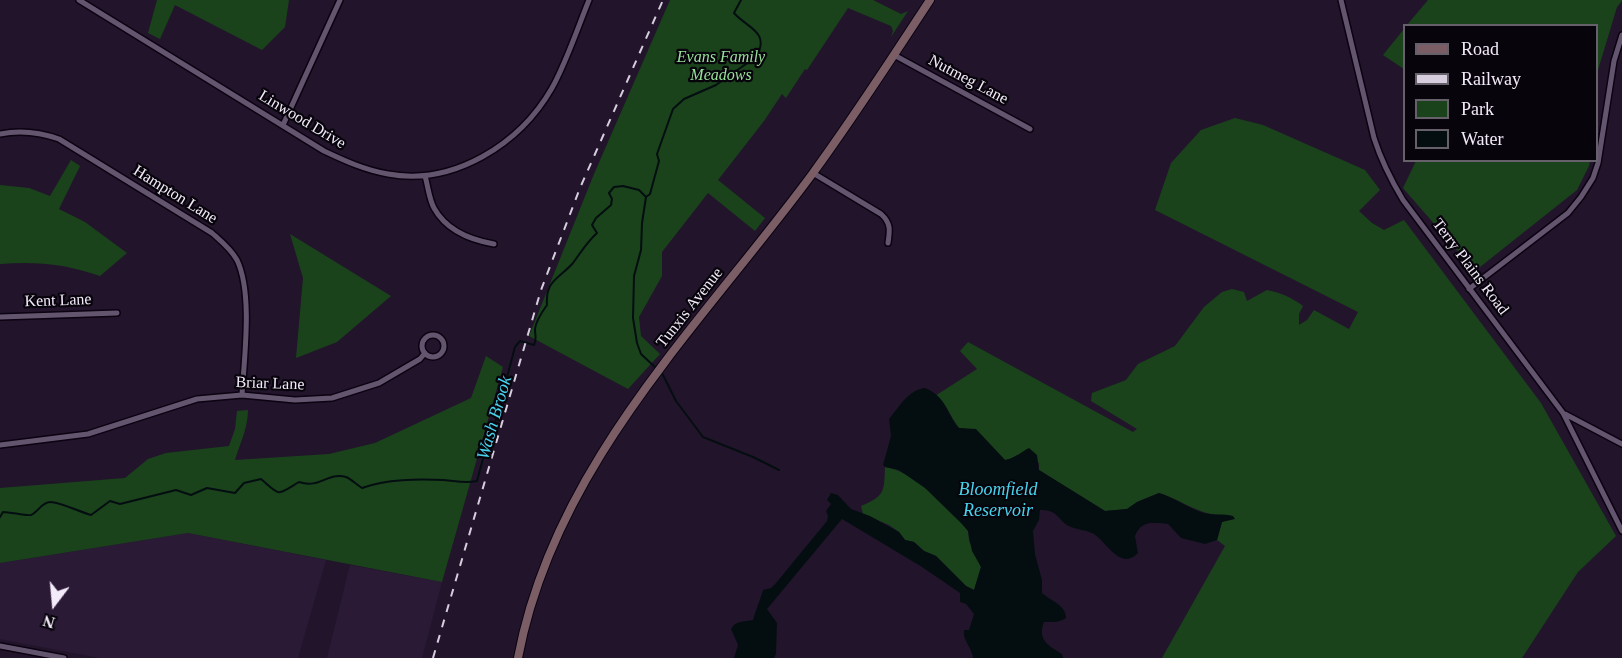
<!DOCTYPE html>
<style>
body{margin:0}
#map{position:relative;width:1622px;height:658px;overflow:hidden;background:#22152b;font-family:Georgia,serif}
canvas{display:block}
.legend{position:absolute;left:1403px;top:24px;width:195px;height:138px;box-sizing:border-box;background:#08040c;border:2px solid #66606b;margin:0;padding:8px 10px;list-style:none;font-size:18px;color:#f3ebfa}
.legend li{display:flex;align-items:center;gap:12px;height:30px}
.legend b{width:30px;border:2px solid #66606b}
.north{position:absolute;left:24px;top:574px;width:60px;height:60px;-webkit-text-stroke:4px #08040c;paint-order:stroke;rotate:196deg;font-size:16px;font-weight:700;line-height:24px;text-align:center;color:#f3ebfa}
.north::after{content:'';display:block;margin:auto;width:21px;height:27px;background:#f3ebfa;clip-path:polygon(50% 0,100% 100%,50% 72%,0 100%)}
</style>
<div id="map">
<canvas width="1622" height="658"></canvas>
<ul class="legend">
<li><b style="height:8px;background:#7b5e65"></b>Road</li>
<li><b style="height:8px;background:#d6cede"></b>Railway</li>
<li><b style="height:16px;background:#1a431c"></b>Park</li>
<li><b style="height:16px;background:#040e11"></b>Water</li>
</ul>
<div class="north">N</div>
</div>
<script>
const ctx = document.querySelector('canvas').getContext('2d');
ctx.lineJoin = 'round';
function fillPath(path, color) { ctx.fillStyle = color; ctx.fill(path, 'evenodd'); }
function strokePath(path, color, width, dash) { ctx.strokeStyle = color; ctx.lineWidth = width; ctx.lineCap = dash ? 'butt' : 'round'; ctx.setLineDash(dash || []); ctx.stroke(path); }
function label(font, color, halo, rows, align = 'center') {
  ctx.font = font + ' Georgia,serif'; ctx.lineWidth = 4.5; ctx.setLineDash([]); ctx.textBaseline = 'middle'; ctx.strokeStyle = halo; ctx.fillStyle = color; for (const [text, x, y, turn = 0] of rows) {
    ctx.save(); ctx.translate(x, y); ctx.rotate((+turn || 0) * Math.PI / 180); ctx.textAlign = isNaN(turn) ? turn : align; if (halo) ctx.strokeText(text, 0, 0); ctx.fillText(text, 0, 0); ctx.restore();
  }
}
fillPath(new Path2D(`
 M188,533L326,560L298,658H100L0,639V563Z
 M350,565L442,582L422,658H327Z`), '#2b1a36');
fillPath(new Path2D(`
 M157,0H289L285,27L262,50L175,5L160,39L148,33Z
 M670,0H873L901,14L908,11L891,37L893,31L891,26L848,8L807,70L805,69L786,98L782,94L764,121L718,180L765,218L755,231L708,193L662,252V276L639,317L641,336L660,354L628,389L529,336L594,174Z
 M1428,0H1622V1L1617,7L1598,70L1597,82L1596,26L1407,25Z
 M1404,29V69L1383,55Z
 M1235,118L1263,125L1365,170L1380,190L1359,211L1372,223L1384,230L1404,220L1541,403L1616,536L1578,572L1522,658H1162L1225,546L1217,540L1222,522L1226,520L1227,515C1198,516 1185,501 1159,493L1137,502L1127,509L1105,511L1039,470V463L1017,455L1010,459L1005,460L976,430L959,428C950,417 948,404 935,396L977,369L960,351L968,342L1133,432L1137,429L1091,401L1092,393L1126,380L1138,364L1175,346L1204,307L1222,292L1232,289L1244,292L1247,301L1267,290C1281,293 1291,297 1303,306L1299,314V325L1307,320L1314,310L1349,329L1358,312L1155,210L1171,163L1201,130Z
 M71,160L80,166L59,209L85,222L127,253L100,276C67,264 35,261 0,264V185L29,188L50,196Z
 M1416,161V160L1590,161L1589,166L1577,190L1475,271L1403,188Z
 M290,234L391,296L337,342L296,358L303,278Z
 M486,356L503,367L442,582L188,533L0,563V488L125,478L148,459L166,453L229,446L235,429L237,411L248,410C248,428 240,443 235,460L329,454L375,443L471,398Z
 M885,467C912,470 952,510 968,531L969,541L981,567L974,590L966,586L936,556L924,551L914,542L905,540L899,532L889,525L863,514L861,506C885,496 884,492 885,467Z`), '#1a431c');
fillPath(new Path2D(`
 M925,388C947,397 946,413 959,428L976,429L1005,460C1014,459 1021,452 1029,448L1037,455L1039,470L1105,511L1127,509L1137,502L1159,493C1175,498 1188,508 1204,513C1214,516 1224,513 1233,516L1235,519L1222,522L1217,540L1205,544L1181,538L1168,524C1152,523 1142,520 1135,536L1138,553C1121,571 1107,543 1094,534C1087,530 1078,530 1071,527C1058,522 1059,509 1040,510L1039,520L1033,531L1035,554L1042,580V593C1051,601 1066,605 1066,618C1058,623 1053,622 1044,622C1037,640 1049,646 1062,654L1063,658H973C972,647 962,640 964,630H969L974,614L966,604L960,602V593L922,567L842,519L767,609L777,623L776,654L774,658H734L738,645L731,629C736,620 744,622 753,620C756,609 760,601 763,590L771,588L776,583L827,521L828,516L826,511L831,504L827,500L831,493L838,495L851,509L870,516L899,532L905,540L914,542L924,551L936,556L966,586L974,590L981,567L972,551L968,531L962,524L925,488L899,470L885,467L883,465L891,436L889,419C899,407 908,390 925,388Z`), '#040e11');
strokePath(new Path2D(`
 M646,197L642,223L641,250L634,276L633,318L637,343L641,354L657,369
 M662,373L676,401L703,437L753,457L779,470
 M0,517L3,512C11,512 25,516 31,515C38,512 42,502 50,502C60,502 80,512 91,515L110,501L120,504L176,490L191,495L207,488L235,493L244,483L261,479C281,496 276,496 299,482C320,489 327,472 346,477C351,479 357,485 362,488C387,479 417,479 444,480C456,481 465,484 477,481L487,444L491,438L515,347L520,341L534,345C537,339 535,336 535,329C536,320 542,312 547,305C545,280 560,278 573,263C581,252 587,242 597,233L592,225L596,218L611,205L612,199L609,193L614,187L623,186L639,190L646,197L650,194L659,161L657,154L673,109L684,99L716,85L756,57C771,32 747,28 734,13L741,0`), '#040e11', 2);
const minor = new Path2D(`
 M79,0L324,151C345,161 365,170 388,174C454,186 520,144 552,88C566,63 578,27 589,0
 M1341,0L1374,138C1381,160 1391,180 1403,200L1563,413L1622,531
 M894,55L1030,129
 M283,125L340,0
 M0,134C20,130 39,132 59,139L212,233C221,241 231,249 237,260C253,293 244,359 242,395
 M813,173L881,214C891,223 890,230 888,243
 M425,176C428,186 429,199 434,208C446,230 471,240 494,244
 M1469,289L1568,213L1581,197L1593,178L1598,163L1614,61L1622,35
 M0,317L117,313
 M422 346a11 11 0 1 1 22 0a11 11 0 1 1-22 0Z
 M1565,414L1622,444
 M0,445L88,434L197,399L242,395L295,400L332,398L379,383L420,359L425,353
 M0,646L64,658`);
const secondary = new Path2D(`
 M518,658C554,465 701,325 813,173C854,117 892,58 930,0`);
strokePath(minor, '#0b0212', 8);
strokePath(secondary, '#0b0212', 10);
strokePath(minor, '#63556e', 5);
strokePath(secondary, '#7b5e65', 8);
strokePath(new Path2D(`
 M433,658L541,290L580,188L663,0`), '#d6cede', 2, [8, 8]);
label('italic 16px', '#98e19a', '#08040c', [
 ["Evans Family",721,58],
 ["Meadows",721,76]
]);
label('16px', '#f3ebfa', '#08040c', [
 ["Nutmeg Lane",968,80,28],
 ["Linwood Drive",302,120,31],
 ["Hampton Lane",175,195,32],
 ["Terry Plains Road",1470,267,53],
 ["Kent Lane",58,301,-2],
 ["Tunxis Avenue",690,308,-52],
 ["Briar Lane",270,384,2]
]);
label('italic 18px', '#47d3ed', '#08040c', [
 ["Wash Brook",495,418,-74],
 ["Bloomfield",998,490],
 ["Reservoir",998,511]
]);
</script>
